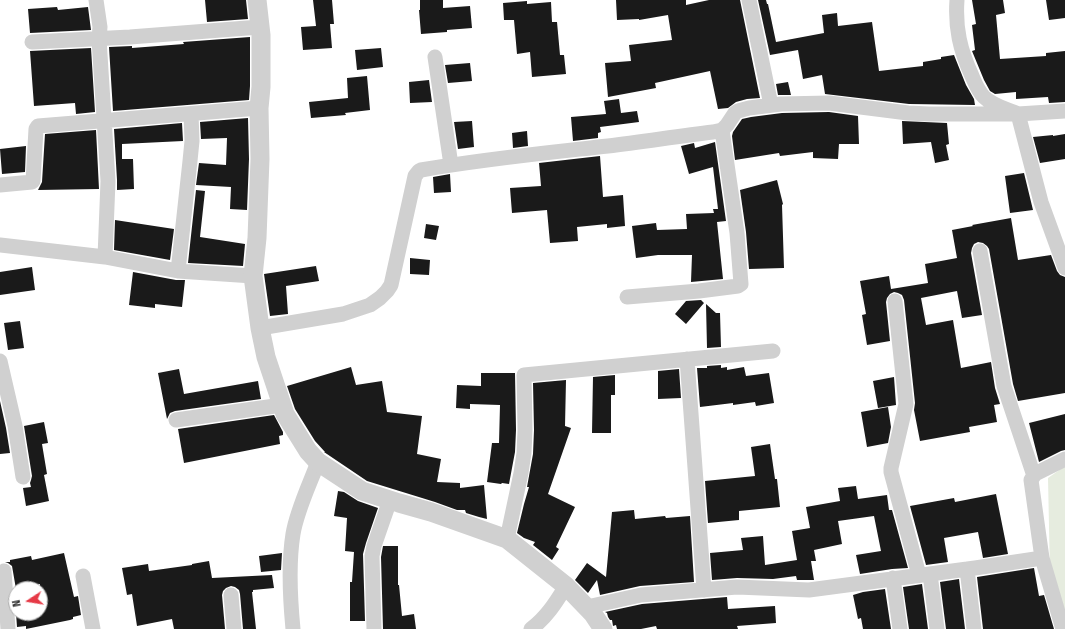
<!DOCTYPE html>
<style>
body{margin:0}
#map{position:relative;width:1065px;height:629px;overflow:hidden;background:#fff;font-family:"Fira Sans Condensed",sans-serif}
canvas{display:block}
.north{position:absolute;left:8px;top:581px;width:40px;height:40px;box-sizing:border-box;background:#fff;border:1px solid #adadad;border-radius:50%;rotate:258deg;font-size:11px;font-weight:700;line-height:16px;text-align:center;color:#333}
.north::after{content:'';display:block;margin:auto;width:14px;height:18px;background:#e63946;clip-path:polygon(50% 0,100% 100%,50% 72%,0 100%)}
</style>
<div id="map">
<canvas width="1065" height="629"></canvas>
<div class="north">N</div>
</div>
<script>
const ctx = document.querySelector('canvas').getContext('2d');
ctx.lineJoin = 'round';
function fillPath(path, color) { ctx.fillStyle = color; ctx.fill(path, 'evenodd'); }
function strokePath(path, color, width, dash) { ctx.strokeStyle = color; ctx.lineWidth = width; ctx.lineCap = dash ? 'butt' : 'round'; ctx.setLineDash(dash || []); ctx.stroke(path); }
fillPath(new Path2D(`
 M1065,466V614L1050,575L1048,478Z`), '#e6ecdf');
fillPath(new Path2D(`
 M205,0H246L248,19L207,22Z
 M313,0H332L334,24H330L332,48L303,50L301,27L316,26Z
 M420,0H443V8L470,6L472,28L447,30V32L421,34L419,10H420Z
 M616,0H686V5L709,0H740L760,98L747,99L736,102L728,108L718,109L710,71L655,83L656,88L608,97L605,63L631,61L629,45L672,40L668,15L639,20V19L617,20Z
 M758,0H766L767,4H768L776,42L824,33L822,15L837,13L838,26L872,22L879,71L923,66V62L941,59V57L954,55L966,85L974,99L975,105L909,104L825,94L822,75L803,79L798,50L770,55Z
 M972,0H1003L1005,13L996,15L1000,59L1046,56V53L1065,51V102L1049,103L1048,97L1016,99V92L995,94L990,91L984,80L972,51L975,50L972,25L976,24Z
 M1046,0H1065V18L1049,20Z
 M527,1V4L551,2L552,22H557L560,55H564L566,74L532,77L530,52L517,54L514,20H504L503,3Z
 M57,7L58,10L88,7L91,30L30,33L28,9Z
 M250,37V86L249,100L113,111L109,47L132,46V48L184,44L183,42Z
 M91,48L95,112L76,114L75,103L34,106L30,51Z
 M381,48L383,67L357,70L355,50Z
 M470,63L472,81L448,83L445,65Z
 M367,76L370,110L345,113L346,115L311,118L309,102L348,98L347,78Z
 M429,80L432,102L410,103L409,82Z
 M788,82L791,95H778L776,84Z
 M619,99L621,113L637,111L639,122L600,127L601,132L598,133V138L573,141L571,117L606,114L604,101Z
 M829,112L858,116L859,144H839L838,159L813,158V152L780,156L779,153L735,160L732,136L733,132L742,119L751,117L782,113Z
 M248,118L249,159L247,210L230,209L231,187L196,185L199,163L226,165L227,138L201,139L200,122Z
 M472,121L474,147L458,149L454,122Z
 M902,121L947,123L949,144L946,145L949,160L935,163L931,142L903,144Z
 M182,123L183,141L122,144V159H133L134,189L117,190V180L114,129Z
 M96,130L99,189L38,190L42,182L45,134Z
 M527,131L528,146L513,148L512,133Z
 M1065,134V159L1040,163L1033,137L1053,135V136Z
 M715,142L726,221L717,222L723,279L691,282L692,255H658L636,258L632,226L656,223L657,230L687,229L686,214L714,213L713,209H718L713,167L689,174L681,146L694,143L695,148Z
 M26,146L25,172L2,174L0,149Z
 M600,156L603,197L623,195L625,226L607,228V224L577,227L578,241L550,243L547,210L512,213L510,188L541,186L539,163Z
 M1024,173L1033,210L1010,213L1005,176Z
 M450,174L451,192L434,193L433,177Z
 M777,180L783,204L782,205L784,268L749,269L746,232L740,190Z
 M196,190L205,191L200,237L245,244L243,266L188,263Z
 M1011,218L1018,260L1051,255L1057,271L1060,275L1065,277V393L1018,401L1013,384L989,249L987,246L983,243L978,242L974,244L972,248L971,253L982,315L962,318L957,291L921,298L926,325L953,320L961,368L991,362L995,388L1000,404L994,405L997,422L969,427L970,432L920,441L914,410L915,403L904,300L902,295L898,293L894,292L890,294L887,298L886,302L890,341L867,345L862,315L866,314L860,281L889,276L891,289L928,283L925,264L957,258L952,230L973,226L972,225Z
 M115,220L174,229L170,260L114,250Z
 M426,224L439,226L436,240L424,238Z
 M410,258L430,260L429,275L410,274Z
 M316,266L319,281L286,286L288,314L270,316L264,274Z
 M32,267L35,290L0,295V272Z
 M133,272L176,280H185L182,307L155,304V308L129,305Z
 M701,300L704,303L686,324L675,314L686,301Z
 M706,304L716,313H720L721,347L707,348Z
 M20,321L24,348L8,350L4,323Z
 M721,365V368L727,367V370L744,367L746,376L769,373L774,403L756,406L755,402L733,405V403L700,407L697,368H707V366Z
 M351,367L356,385L382,381L387,412L422,416L417,454L441,459L437,482L460,483V488L484,485L487,519L479,517L466,513L465,510H457L435,502L367,481L324,452H325L315,441L295,409L287,386Z
 M179,369L184,394L258,381L261,399L175,411L170,413L167,419L158,373Z
 M679,369L681,398L658,399V371Z
 M481,373H515L516,430L515,452L509,484L502,483L501,484L487,482L492,443H499L500,405L470,404V409L456,408L457,385L481,386Z
 M615,375V395H611V433H592L593,377Z
 M894,377L896,405L878,408L873,381Z
 M566,380L565,426L571,428L548,494L575,507L556,547L559,549L552,560L533,545L535,542L524,538L517,533L524,504L529,487H527L533,454L534,430L533,383Z
 M0,401L6,428L10,453L0,454Z
 M888,407L891,427L888,443L867,447L861,412Z
 M1065,414V450L1061,451L1039,462L1029,423Z
 M274,415L283,432V435L279,436L280,444L184,463L178,429Z
 M44,422L48,443L42,444L47,474L44,475L49,501L26,506L23,488L31,487L30,483L31,480L32,476L24,426Z
 M770,444L775,479H777L780,507L739,511V520L708,523L705,481L755,476L751,447Z
 M856,486L858,499L887,495L889,510H892L908,568L892,569L860,574L856,555L881,551L874,516L838,521L842,544L814,550L816,561H811L814,580H797L796,576L773,579L737,578L712,580L710,553L743,550L741,538L763,536L765,565L797,560L792,531L810,528L806,507L840,501L838,488Z
 M338,491L344,492L358,501L378,508L366,543L363,554L365,621H350V582H352L354,552L345,551L347,518L334,516Z
 M996,494L1008,554L983,558L978,532L944,538L948,562L926,565L910,506L954,498L955,502Z
 M634,510L635,519L665,516L666,518L690,516L694,582L640,586L600,595L597,580L588,593L575,580L587,563L606,577L612,512Z
 M383,546H398V585H399L402,616L414,614L416,629H383L381,557Z
 M64,553L74,597L78,596L81,615L73,617V619L70,620L26,629V626L17,627L16,613H40V584L16,589L12,566L8,563L5,562H10V560L31,556L32,560Z
 M282,553L281,570L261,572L259,556Z
 M209,561L212,578L272,575L274,588L253,590V592H252L256,629H243L240,594L239,590L235,587L231,586L226,588L223,591L222,595L225,629H174L172,619L137,626L132,594L127,595L122,568L148,564L149,571L192,565V564Z
 M1034,568L1039,596L1044,595L1054,629H983L977,577Z
 M959,579L965,629H946L940,582Z
 M922,584L928,629H909L903,587Z
 M885,589L891,629H863L861,618L858,619L853,595L863,592Z
 M727,597L728,609L775,606L776,623L737,626L738,629H657L656,626L641,629H617L616,625L613,626L612,620H610L608,617L607,613L605,612L642,604Z`), '#1a1a1a');
strokePath(new Path2D(`
 M96,0L100,27L99,39L108,181L105,257
 M749,0L771,105
 M32,42L130,37L260,27
 M435,57L451,165
 M1065,111L1018,114L1041,202L1065,268
 M0,185L32,182L33,181L36,129L38,126L259,108
 M0,245L105,257L178,271L253,276
 M980,251L1004,386L1034,476
 M178,271L190,161L192,141L191,114
 M627,297L699,291L738,286L741,284L737,233L722,130
 M895,301L906,404L891,468V472L919,575
 M260,328L343,314L370,305L380,298L387,291L391,285L415,176L419,171L421,170C483,159 545,153 608,146C643,142 678,136 713,132L722,130L727,125L735,113L738,111L749,108L781,104L829,103L908,113L929,114H1018C1007,109 993,106 984,97C978,91 975,83 972,76C960,50 955,28 957,0
 M687,359L704,590
 M0,361L15,426L23,477
 M176,420L282,405
 M507,539L521,473L524,453L525,430L524,375L773,351
 M967,569L974,629
 M4,571L8,629
 M930,574L937,629
 M83,576L93,629
 M893,578L900,629
 M231,595L234,629
 M587,607L641,595L737,587L809,590L975,568L1042,558
 M293,629C290,598 288,565 293,534C297,510 309,486 318,462
 M374,629L372,556L374,546L390,500
 M531,629C547,617 556,602 566,586
 M1063,629L1042,558L1031,480L1035,474L1065,459`), '#d0d0d0', 15);
strokePath(new Path2D(`
 M257,0L261,35V87L259,108L260,159L257,238L253,276L260,328L266,357L285,414L308,451L318,462L362,491L399,503L431,512L507,539L566,586L593,614L603,629`), '#d0d0d0', 19);
</script>
